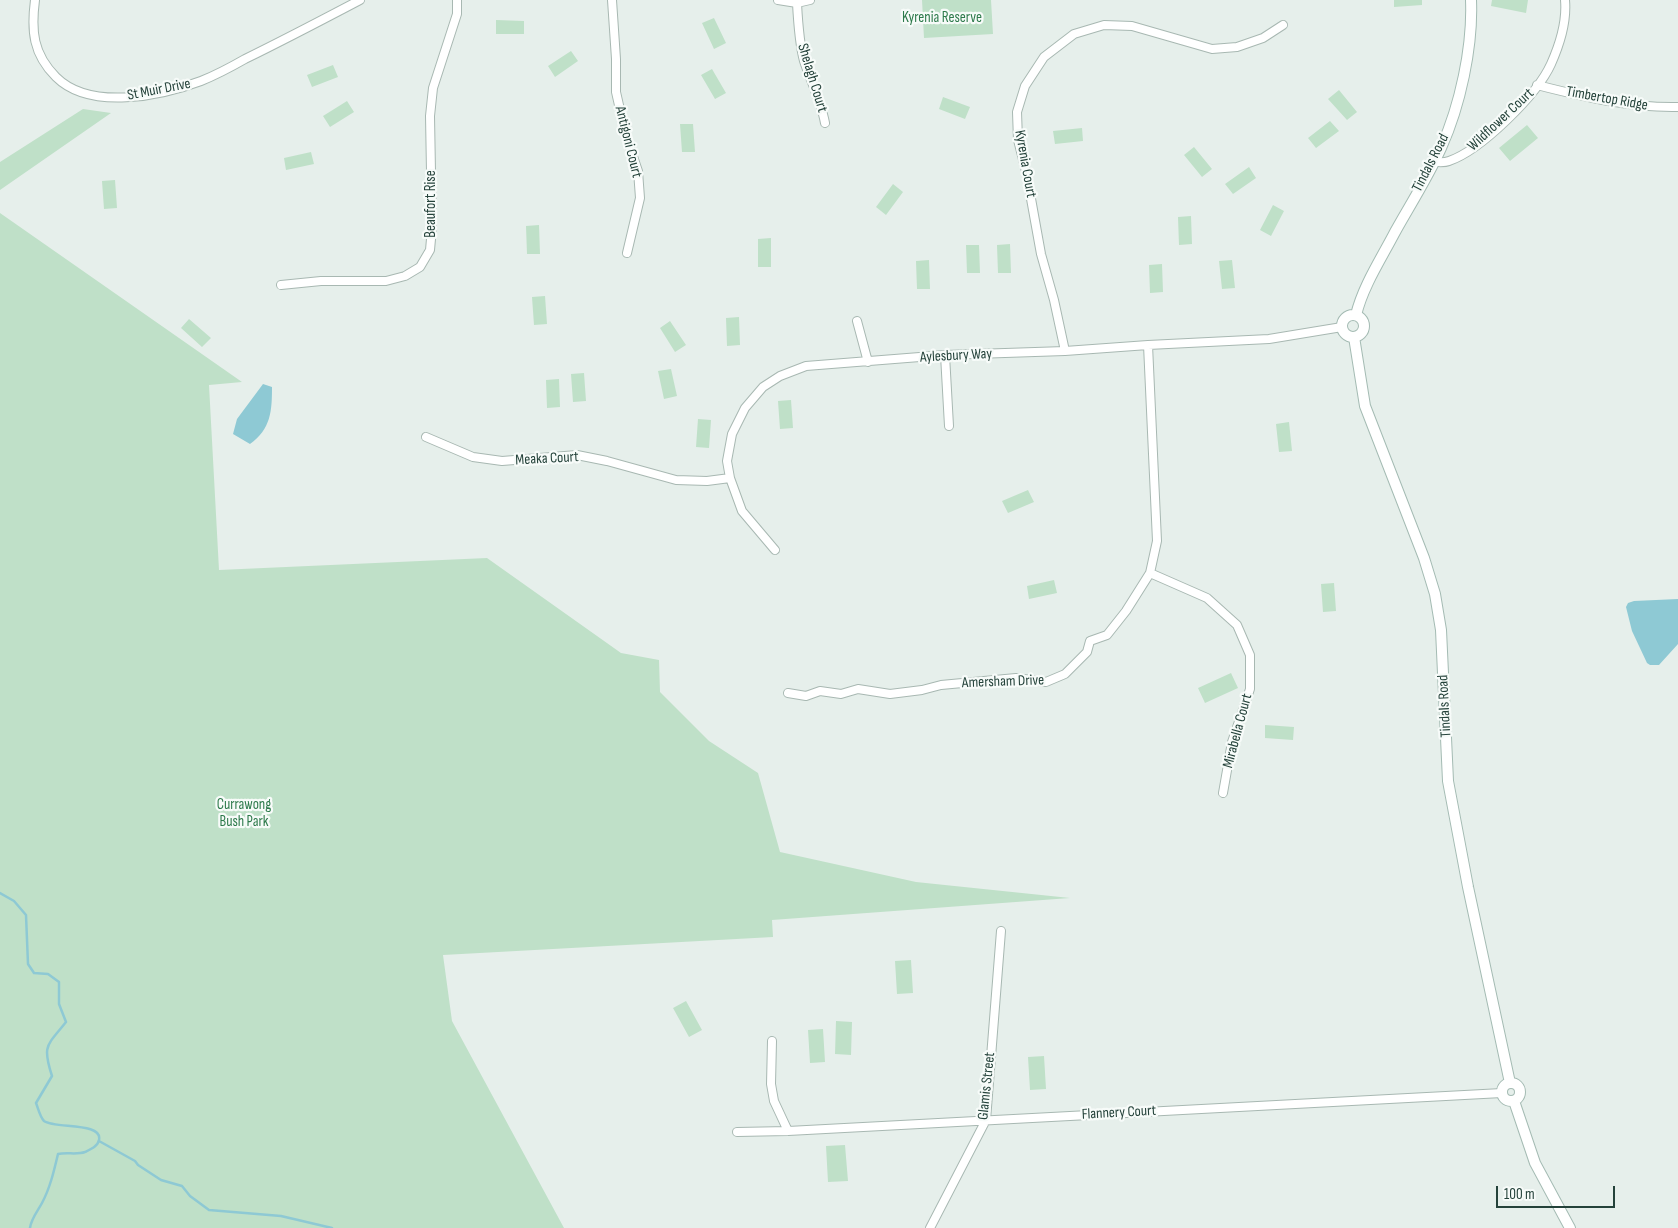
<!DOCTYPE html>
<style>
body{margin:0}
#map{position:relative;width:1678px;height:1228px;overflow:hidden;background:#e6efeb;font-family:"Sofia Sans Condensed",sans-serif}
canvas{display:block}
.scale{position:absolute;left:1496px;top:1186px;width:119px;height:22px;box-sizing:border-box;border:2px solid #24423a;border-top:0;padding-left:6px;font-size:15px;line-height:18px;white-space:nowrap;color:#24423a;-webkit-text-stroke:4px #f7fbf9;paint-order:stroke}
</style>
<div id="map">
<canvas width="1678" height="1228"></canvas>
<div class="scale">100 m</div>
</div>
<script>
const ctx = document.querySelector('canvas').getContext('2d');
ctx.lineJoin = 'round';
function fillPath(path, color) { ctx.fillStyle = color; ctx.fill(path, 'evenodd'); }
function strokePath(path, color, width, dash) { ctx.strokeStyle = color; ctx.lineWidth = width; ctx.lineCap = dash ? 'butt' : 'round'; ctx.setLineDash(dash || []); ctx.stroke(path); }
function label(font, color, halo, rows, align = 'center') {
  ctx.font = font + ' "Sofia Sans Condensed",sans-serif'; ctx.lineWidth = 4.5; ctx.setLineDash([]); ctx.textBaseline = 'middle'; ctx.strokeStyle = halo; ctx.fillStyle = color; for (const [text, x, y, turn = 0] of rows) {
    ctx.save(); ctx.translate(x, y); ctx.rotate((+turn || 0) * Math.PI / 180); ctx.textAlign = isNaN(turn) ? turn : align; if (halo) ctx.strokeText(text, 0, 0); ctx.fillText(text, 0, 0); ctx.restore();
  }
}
fillPath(new Path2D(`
 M922,0H991L993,34L924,38Z
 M1394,0H1422V5L1394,7Z
 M1492,0H1528L1526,13L1491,6Z
 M714,18L726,43L714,49L702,23Z
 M496,20L524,21V34H496Z
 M571,51L578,61L555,77L548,66Z
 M333,65L338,77L312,87L307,75Z
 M712,69L726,93L715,99L701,75Z
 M1339,90L1357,112L1347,120L1328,99Z
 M943,97L970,107L965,119L939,109Z
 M347,101L354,112L330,127L323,116Z
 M83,109L111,113L0,190V162Z
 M1330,121L1339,131L1316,148L1308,138Z
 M680,124H693L695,152H682Z
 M1527,125L1538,138L1510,161L1499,148Z
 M1082,128L1083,141L1055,144L1053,131Z
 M1194,147L1212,169L1202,177L1184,155Z
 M311,152L314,164L286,170L284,158Z
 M1249,167L1256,178L1233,194L1225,184Z
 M115,180L117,208L104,209L102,181Z
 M893,184L903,192L886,215L876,207Z
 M1273,205L1284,211L1271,236L1260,230Z
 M0,213L242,382L209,385L219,570L487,558L621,653L659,660L660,692L709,741L758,773L780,852L916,882L1070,898L772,920L773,937L443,955L452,1021L564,1228H0Z
 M1191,216L1192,244L1179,245L1178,217Z
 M539,225L540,254H527L526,226Z
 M771,238V267H758V239Z
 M1010,244L1011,273H998L997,245Z
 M966,245H979L980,273H967Z
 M929,260L930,289H917L916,261Z
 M1232,260L1235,288L1222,289L1219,261Z
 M1162,264L1163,292L1150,293L1149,265Z
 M545,296L547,324L534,325L532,297Z
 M739,317L740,345L727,346L726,318Z
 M189,319L211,338L202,347L181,328Z
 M670,321L686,345L675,352L660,328Z
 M671,369L677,396L664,399L658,371Z
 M584,373L586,401L573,402L571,374Z
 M559,379L560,407L547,408L546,380Z
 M791,400L793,428L780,429L778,401Z
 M698,419L711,420L709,448L696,447Z
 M1289,422L1292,451L1279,452L1276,424Z
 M1028,490L1034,502L1008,513L1002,501Z
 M1054,580L1057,593L1029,599L1027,586Z
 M1334,583L1336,611L1323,612L1321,584Z
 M1231,673L1238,688L1205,703L1198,688Z
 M1265,725L1294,727L1293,740L1265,738Z
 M911,960L913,993L897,994L895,961Z
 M686,1001L702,1030L689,1037L673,1008Z
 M836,1021L852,1022L851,1055L835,1054Z
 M823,1029L825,1062L810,1063L808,1030Z
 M1044,1056L1046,1089L1030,1090L1028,1057Z
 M845,1145L848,1181L828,1182L826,1146Z`), '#bfe0c8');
fillPath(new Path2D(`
 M263,384L272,387C272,411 271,429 250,444L233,434L237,419Z
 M1678,599V644L1659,665H1650L1647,663L1632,631L1626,607L1628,603L1634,601Z`), '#8ec9d4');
strokePath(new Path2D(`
 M0,893L14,901L26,915L28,964L34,973L48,974L59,982V1004L66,1022C47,1046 42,1045 52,1076L36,1103C38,1108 40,1117 44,1121C55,1129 103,1122 99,1140C98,1146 91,1149 85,1152C77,1155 67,1152 58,1154C54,1171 50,1188 42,1203C37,1212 31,1219 30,1228
 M99,1141L135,1161L138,1165L161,1180L182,1186L190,1196L209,1210L281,1216L332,1228`), '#8ec9d4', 2.5);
const street = new Path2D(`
 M35,0C31,31 33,54 56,77C90,111 161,96 201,81C216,75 231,67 245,59C284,40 322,20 360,0
 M612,0L616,59V92L626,136L638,171L640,198L627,253
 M778,0L797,3L810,0
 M797,3C798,22 799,42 804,61C811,82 821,101 825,123
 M1537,85C1584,97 1630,108 1678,107
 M1434,162C1439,162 1444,163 1449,161C1481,150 1537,95 1551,64C1560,44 1567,22 1565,0
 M281,285L321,281H386L405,276L420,267L430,250L432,228L430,116L433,88L457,14V0
 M857,321L868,362
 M1065,351L1054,300L1041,254L1026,171L1018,140L1017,112L1025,86L1044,57L1074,34L1104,25L1132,26L1212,49L1237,47L1263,38L1283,25
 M945,355L949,426
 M426,437L473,457L502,461L577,455L607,461L676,480L707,481L730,478
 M775,550L742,511L730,478L727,461L732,434L745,408L763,387L780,376L806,366L945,355L1065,351L1148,345L1269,339L1342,327
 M1150,573L1207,598L1237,625L1250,655V689L1232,742L1223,793
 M788,693L806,696L820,691L841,694L858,689L890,694L922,690L941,685L1016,678L1046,682L1065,674L1087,652L1090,641L1107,635L1126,611L1150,573L1157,541L1148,345
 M772,1041L771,1084L774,1101L788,1131
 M737,1132L788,1131L1502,1093
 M930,1228L986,1120L1001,931`);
const secondary = new Path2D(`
 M1342 326a11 11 0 1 1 22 0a11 11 0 1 1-22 0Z
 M1356,315C1363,286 1381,259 1395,232C1410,205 1428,177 1441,148C1460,106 1473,47 1471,0
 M1354,337L1365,406L1424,558L1435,594L1441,630L1448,781L1468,887L1510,1083
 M1502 1092a9 9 0 1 1 18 0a9 9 0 1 1-18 0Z
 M1514,1101L1535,1163L1570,1228`);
strokePath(street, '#a8b8b2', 10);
strokePath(secondary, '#a4bbb3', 12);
strokePath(street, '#fff', 8);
strokePath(secondary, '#fff', 10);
label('15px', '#2d7a4b', '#f7fbf9', [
 ["Kyrenia Reserve",942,18],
 ["Currawong",244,805],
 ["Bush Park",244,822]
]);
label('15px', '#24423a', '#f7fbf9', [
 ["Shelagh Court",812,78,73],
 ["St Muir Drive",159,90,-11],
 ["Timbertop Ridge",1607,99,10],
 ["Wildflower Court",1501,120,-43],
 ["Antigoni Court",628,142,76],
 ["Tindals Road",1431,163,-63],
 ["Kyrenia Court",1025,164,80],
 ["Beaufort Rise",431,204,-90],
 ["Aylesbury Way",956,356,-3],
 ["Meaka Court",547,459,-3],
 ["Amersham Drive",1003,682,-2],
 ["Tindals Road",1445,706,-93],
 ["Mirabella Court",1238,731,-75],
 ["Glamis Street",987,1086,-84],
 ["Flannery Court",1119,1113,-3]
]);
</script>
